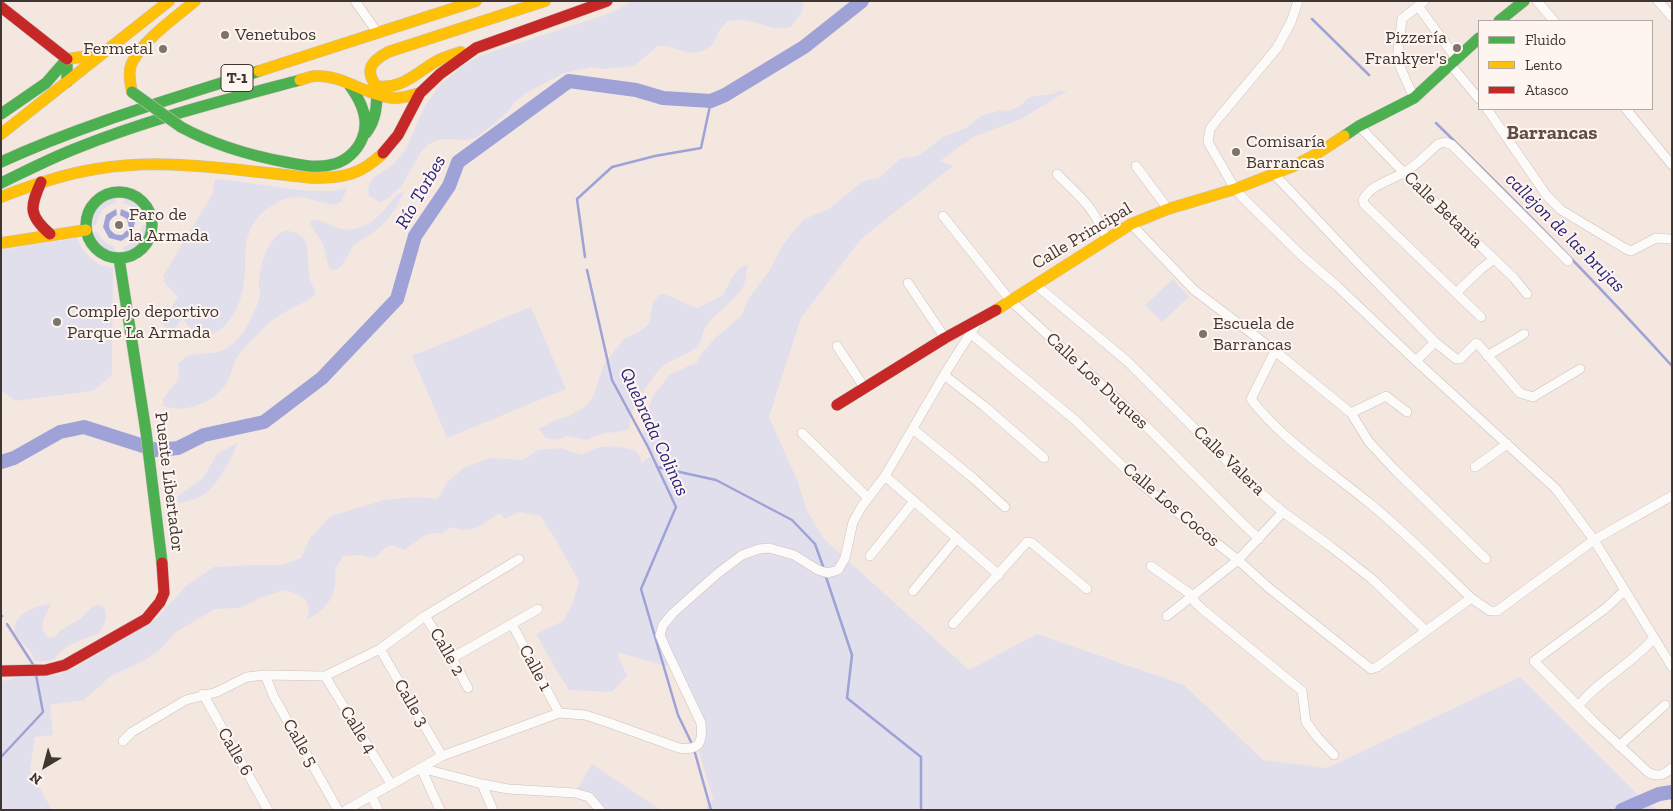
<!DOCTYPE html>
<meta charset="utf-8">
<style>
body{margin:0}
#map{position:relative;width:1673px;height:811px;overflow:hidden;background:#f4e7e0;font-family:"Zilla Slab",serif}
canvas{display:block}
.frame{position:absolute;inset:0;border:2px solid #3f3631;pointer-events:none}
.legend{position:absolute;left:1478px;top:20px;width:175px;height:90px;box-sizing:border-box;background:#fff5f0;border:1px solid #b2a9a4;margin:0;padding:6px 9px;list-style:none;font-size:15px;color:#3f3631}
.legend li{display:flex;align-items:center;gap:10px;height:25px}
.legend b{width:25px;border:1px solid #b2a9a4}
.north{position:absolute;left:20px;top:741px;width:50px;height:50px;-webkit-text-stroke:4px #fff5f0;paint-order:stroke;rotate:217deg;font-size:14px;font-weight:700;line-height:20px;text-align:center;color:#3f3631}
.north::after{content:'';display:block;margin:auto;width:18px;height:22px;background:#3f3631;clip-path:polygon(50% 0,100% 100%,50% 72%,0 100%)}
</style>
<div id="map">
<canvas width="1673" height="811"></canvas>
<div class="frame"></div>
<ul class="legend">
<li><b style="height:6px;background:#4caf50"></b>Fluido</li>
<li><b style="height:6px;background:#ffc107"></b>Lento</li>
<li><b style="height:6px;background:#c62828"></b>Atasco</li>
</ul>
<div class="north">N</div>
</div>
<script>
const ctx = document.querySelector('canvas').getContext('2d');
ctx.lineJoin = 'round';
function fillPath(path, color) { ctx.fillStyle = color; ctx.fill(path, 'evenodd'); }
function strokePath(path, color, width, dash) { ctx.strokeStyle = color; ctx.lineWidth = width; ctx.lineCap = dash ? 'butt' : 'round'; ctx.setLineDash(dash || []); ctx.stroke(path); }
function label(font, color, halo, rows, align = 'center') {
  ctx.font = font + ' "Zilla Slab",serif'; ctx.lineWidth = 4; ctx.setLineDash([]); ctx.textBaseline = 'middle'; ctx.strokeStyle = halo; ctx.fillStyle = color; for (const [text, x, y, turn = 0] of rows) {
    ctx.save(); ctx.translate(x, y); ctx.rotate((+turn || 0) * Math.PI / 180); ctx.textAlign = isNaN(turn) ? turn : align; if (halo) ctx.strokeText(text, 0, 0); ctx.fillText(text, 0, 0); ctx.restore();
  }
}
fillPath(new Path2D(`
 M632,1L804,2L802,12L791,27C774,31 768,25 752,22C744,20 736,20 728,21L721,28L712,45L705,50L695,53L686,52L668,46H658L634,66L605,69L591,67L564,73L528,92L514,103L506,114L490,127L475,138L465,140L446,139L437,140L428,145L421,152L401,187L387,199L380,202L369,196L368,189L370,182L374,177L391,166L405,151L424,108L438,87L464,65L482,55L611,13Z
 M1059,91H1067L1021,119L973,137L940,161L953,166L861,239L801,318L769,417L798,482L807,511L824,539L969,670L1037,634L1184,685L1263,760L1327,768L1520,677L1647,804L1660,810H705L713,799L697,745L702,736L674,668L617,652L627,676L612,692L569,690L554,666L536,634L563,621L573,602L579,582L557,542L540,516L519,512L505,519L500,513C483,523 472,536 452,527L441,533L427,534L404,550L392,545L385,548L374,558L360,555L343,556L335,569C338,593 328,610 307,619L309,610L307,602L299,595L285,590L262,597L240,608L215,609L176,632L161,649L145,660L111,676L84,700L50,705L53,735L35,737L30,770L52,810H1V681L9,680L26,673L57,675L77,667L157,618L186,586L214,567L252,565H282L301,558L310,538L331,516L384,500L416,497L438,499L448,481L465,467L491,458L523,460L538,450L561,448L582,455C600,443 615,446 635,450L641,458V464L647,458L655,457L648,447L643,434L646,416L653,396L670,374L696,363L703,352L714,339L741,316L749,298L769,271L784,243L804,219L829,209L863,181L879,178L900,159L918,156L943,137L966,128L981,116L998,111L1012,110L1020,106L1027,99L1035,96L1054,94Z
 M215,179L228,180L307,191H333L347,188L342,201L336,205C310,202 297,188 270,207C261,213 252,223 249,233C245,243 245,253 245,263C245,286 242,306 226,324C221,331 212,335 203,334C194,332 186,326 183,318L172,332L160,323L178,298C173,288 165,289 163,276L213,193Z
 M404,192C395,211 388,222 371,234C365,238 359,241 354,245C347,253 343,276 329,268L323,244L310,224L312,220C322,219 329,225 338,228C363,236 382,214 396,196L399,193Z
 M114,195L116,202C104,206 98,213 96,225H89C90,210 99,199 114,195Z
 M124,195C136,198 143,205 148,216L141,218L133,207L123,203Z
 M142,225H149C148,241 139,251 124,255L123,247C134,244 141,237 142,225Z
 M285,231C313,230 307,257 309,275C309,281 314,287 316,294C307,302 297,305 287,311C277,316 267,324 260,332C252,340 243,348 237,358C233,364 232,372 229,379C218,401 186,415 163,406V399L179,378L178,364C188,351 204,355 217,352C231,349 242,336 248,324C253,315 258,305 260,295C261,291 259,288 259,284C259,267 268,236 285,231Z
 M97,232L106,243L115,247L114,254C103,251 95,245 90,234Z
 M77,238C84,255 95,265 113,268L112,375L93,391L15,401L1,390V250Z
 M748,264C746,271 746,283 743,287C734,302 715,313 706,326C702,332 702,342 697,347C687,356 673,358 663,366C655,372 632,408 630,418C629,421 630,425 630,429C613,435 606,429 588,440L567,436L557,440L546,438L539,429L557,419L567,417L586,406L593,397L604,364L624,339L642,330L649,323L653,302L660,294C674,295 684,305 698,308L723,295L733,276L740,268Z
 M1173,279L1189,297L1162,322L1145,305Z
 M531,307L566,389L447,438L412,356Z
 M237,443C234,456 216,487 205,494C197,499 186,502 178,503V496L203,478L217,454Z
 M51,604C46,617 36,625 49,638L56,636L61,630L80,619L91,608L97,605L104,607C108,618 105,625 98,634C84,639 62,645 55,659L49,661H34C32,646 18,644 15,632C11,614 38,605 51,604Z
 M592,764L661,810H596L588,797L575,793Z`), '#e2dfed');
fillPath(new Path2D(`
 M116,209L117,215C104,220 108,236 122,235L129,228L127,219L120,215L121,209L130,213L135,222L132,234L121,241L109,238L103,227L106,215Z`), '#9ea2d6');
strokePath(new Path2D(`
 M1312,19L1369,75
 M1436,123C1517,202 1596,282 1672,366
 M585,257L577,199L612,167L655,156L701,148L711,101
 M587,270L612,380L648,447L676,507L641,589L678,715L691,742
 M657,467L716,480L792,520L815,544L824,569
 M826,577L852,655L847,698L921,757V810
 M1,616H2
 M7,624L34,666
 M695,753L711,810
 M1,757L43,712L36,675`), '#9ea2d6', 2.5);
strokePath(new Path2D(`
 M1,462L14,458L60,432L84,427L156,450L178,448L204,435L264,422L322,378L397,299L415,236L449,186L458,162L569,81L636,90L663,98L711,101L725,95L804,47L862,1
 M1622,810L1659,794L1672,792`), '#9ea2d6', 14);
const street = new Path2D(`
 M355,1L377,32
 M1298,1L1291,22L1277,48L1216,121L1210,129L1208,142L1235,189L1243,198L1302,256L1337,286L1416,361L1556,489L1594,540L1672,667
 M1537,1L1554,21
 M1658,1L1672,17
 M1418,6L1456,58
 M1450,64L1479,99
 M1414,98L1397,60L1402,19L1424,1
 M1487,109L1547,196L1561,210L1626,249L1631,251L1656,238L1670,239
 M1626,109L1672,165
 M1359,126L1404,173L1514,278L1527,294
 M1136,166L1168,209
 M1057,174C1081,197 1094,208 1107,239
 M1274,174L1359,264L1435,342L1456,359H1460L1476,343L1478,344L1520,393L1533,397L1580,369
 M943,216L1010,300L1144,424L1236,517L1259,539
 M1131,224L1194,290L1275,351L1351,413L1386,396L1407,412
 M1494,259L1481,269L1456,293L1364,204L1363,200C1370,185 1392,180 1405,172C1417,165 1427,154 1438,144L1445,142L1452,145L1568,261
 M908,283L945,338
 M1036,285L1127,361L1249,483L1283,512L1330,546L1372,579L1426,631
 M1456,293L1481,317
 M970,333L1075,420L1140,483L1238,560L1269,588L1371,669L1377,667L1471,598L1490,611H1497L1594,540L1672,496
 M837,346L864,387
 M1275,351L1251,399C1280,438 1330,471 1368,502C1404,531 1437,565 1471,598
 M1487,356L1524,334
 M1416,361L1435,342
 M944,375L984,406L1044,458
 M1351,413L1369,442L1395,470L1486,559
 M913,429L973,478L1005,507
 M802,433L867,497
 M1475,467L1507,444
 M885,476L999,575
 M870,556L914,501
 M1151,566L1193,596L1195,602L1201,608L1302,691L1306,722L1318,738L1334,755
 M1625,590L1606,608L1534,661L1593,721L1649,773C1659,777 1664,775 1672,768
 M913,591L957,538
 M425,616L452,658L468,688
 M1167,616L1238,560L1283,512
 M512,624L559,713
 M953,624L1027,542L1032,543L1087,589
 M380,649L442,756
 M452,658L538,609
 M265,675L274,697L338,810
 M325,676L391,784
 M203,694L268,810
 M1578,706C1600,679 1632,664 1654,638
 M123,741L132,732L186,700L217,692L247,677L265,675L325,676L380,649L425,616L519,559
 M1619,746L1665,705
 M421,768L482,784L508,789L575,793L589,797L600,810
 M421,768L440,810
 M482,784L493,810
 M371,795L378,810
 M346,810L442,756L559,713L585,715L604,721L679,748C700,751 703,742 701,723L665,647L660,635L663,625L673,613L717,574L742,555L759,549L769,548L794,555L818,570L828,573L838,570L845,558L853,522L862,506L885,476L944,375L977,323`);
const fast = new Path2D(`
 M1499,21L1524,1
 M67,59V82
 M1,114L46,83L67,59
 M181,127C214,145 248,155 285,162C301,165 318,169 334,164C346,161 357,151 362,139C370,121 361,101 350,86
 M366,133C377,119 378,103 376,86
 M1344,136L1359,126L1414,98L1479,38
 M1,162C84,124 172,99 259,71
 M1,183C26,171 51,158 77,148C149,119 225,100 300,80
 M86 225a33 33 0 1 1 66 0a33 33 0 1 1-66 0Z
 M119,258L146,432L162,563`);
const slow = new Path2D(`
 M461,52C452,55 443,57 435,62C415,74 401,90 376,86C364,69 372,61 388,52L545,1
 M67,59L102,54L169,1
 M259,71L476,1
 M300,80C305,79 310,76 315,76C341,74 367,96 393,98C403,99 411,95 420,93
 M132,92C130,83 128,73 131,65C141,41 175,18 195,1
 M1,134L102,54
 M1,197C32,185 63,174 96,169C167,157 241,171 312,178C343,178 361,175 383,153
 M1,243L86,230
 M996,310L1131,224L1168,209L1235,189L1294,166L1318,153L1344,136`);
const jam = new Path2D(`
 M1,7L67,59
 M383,153L398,135L420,93L440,74L476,48L607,1
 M41,182C30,207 28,215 50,234
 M837,405L945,338L996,310
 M1,671L46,670L65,665L146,619L160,602L164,593L162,563`);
strokePath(street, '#cbc1bc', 10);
strokePath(fast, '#cbc1bc', 12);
strokePath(slow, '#cbc1bc', 12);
strokePath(jam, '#cbc1bc', 12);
strokePath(street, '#fdfbfa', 9);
strokePath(fast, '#4caf50', 11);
strokePath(slow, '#ffc107', 11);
strokePath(jam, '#c62828', 11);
const fastBridge = new Path2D(`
 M132,92L181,127`);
strokePath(fastBridge, '#cbc1bc', 12, []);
strokePath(fastBridge, '#4caf50', 11);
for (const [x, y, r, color] of [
 [225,35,5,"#7e746e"],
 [1457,48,5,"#7e746e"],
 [163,49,5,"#7e746e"],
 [1236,152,5,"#7e746e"],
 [119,225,5,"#7e746e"],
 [57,322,5,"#7e746e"],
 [1203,334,5,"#7e746e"]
]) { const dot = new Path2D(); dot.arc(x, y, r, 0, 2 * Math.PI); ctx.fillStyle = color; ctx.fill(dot); strokePath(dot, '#fff5f0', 2); }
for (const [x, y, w] of [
 [237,78,32]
]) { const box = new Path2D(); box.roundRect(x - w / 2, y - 13.5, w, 27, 4); ctx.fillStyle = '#fff5f0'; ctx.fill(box); strokePath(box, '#3f3631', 1); }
label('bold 16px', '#3f3631', null, [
 ["T-1",237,78]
]);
label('18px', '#3f3631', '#fff5f0', [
 ["Venetubos",235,35],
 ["Pizzería",1447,38,"right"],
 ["Frankyer's",1447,59,"right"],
 ["Fermetal",153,49,"right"],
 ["Comisaría",1246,142],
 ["Barrancas",1246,163],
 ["Faro de",129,215],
 ["la Armada",129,236],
 ["Complejo deportivo",67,312],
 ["Parque La Armada",67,333],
 ["Escuela de",1213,324],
 ["Barrancas",1213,345]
], 'left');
label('18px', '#3f3631', '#fff5f0', [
 ["Calle Betania",1443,210,44],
 ["Calle Principal",1082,236,-31],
 ["Calle Los Duques",1097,381,43],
 ["Calle Valera",1229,461,44],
 ["Puente Libertador",169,482,83],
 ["Calle Los Cocos",1171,505,40],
 ["Calle 2",447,652,60],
 ["Calle 1",535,668,62],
 ["Calle 3",411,703,60],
 ["Calle 4",358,730,58],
 ["Calle 5",300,743,60],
 ["Calle 6",235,752,60]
]);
label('italic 19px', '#231e78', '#fff5f0', [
 ["Río Torbes",421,192,-60],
 ["callejon de las brujas",1565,233,45],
 ["Quebrada Colinas",654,432,65]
]);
label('bold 20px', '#614e44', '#fff5f0', [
 ["Barrancas",1552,133]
]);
</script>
